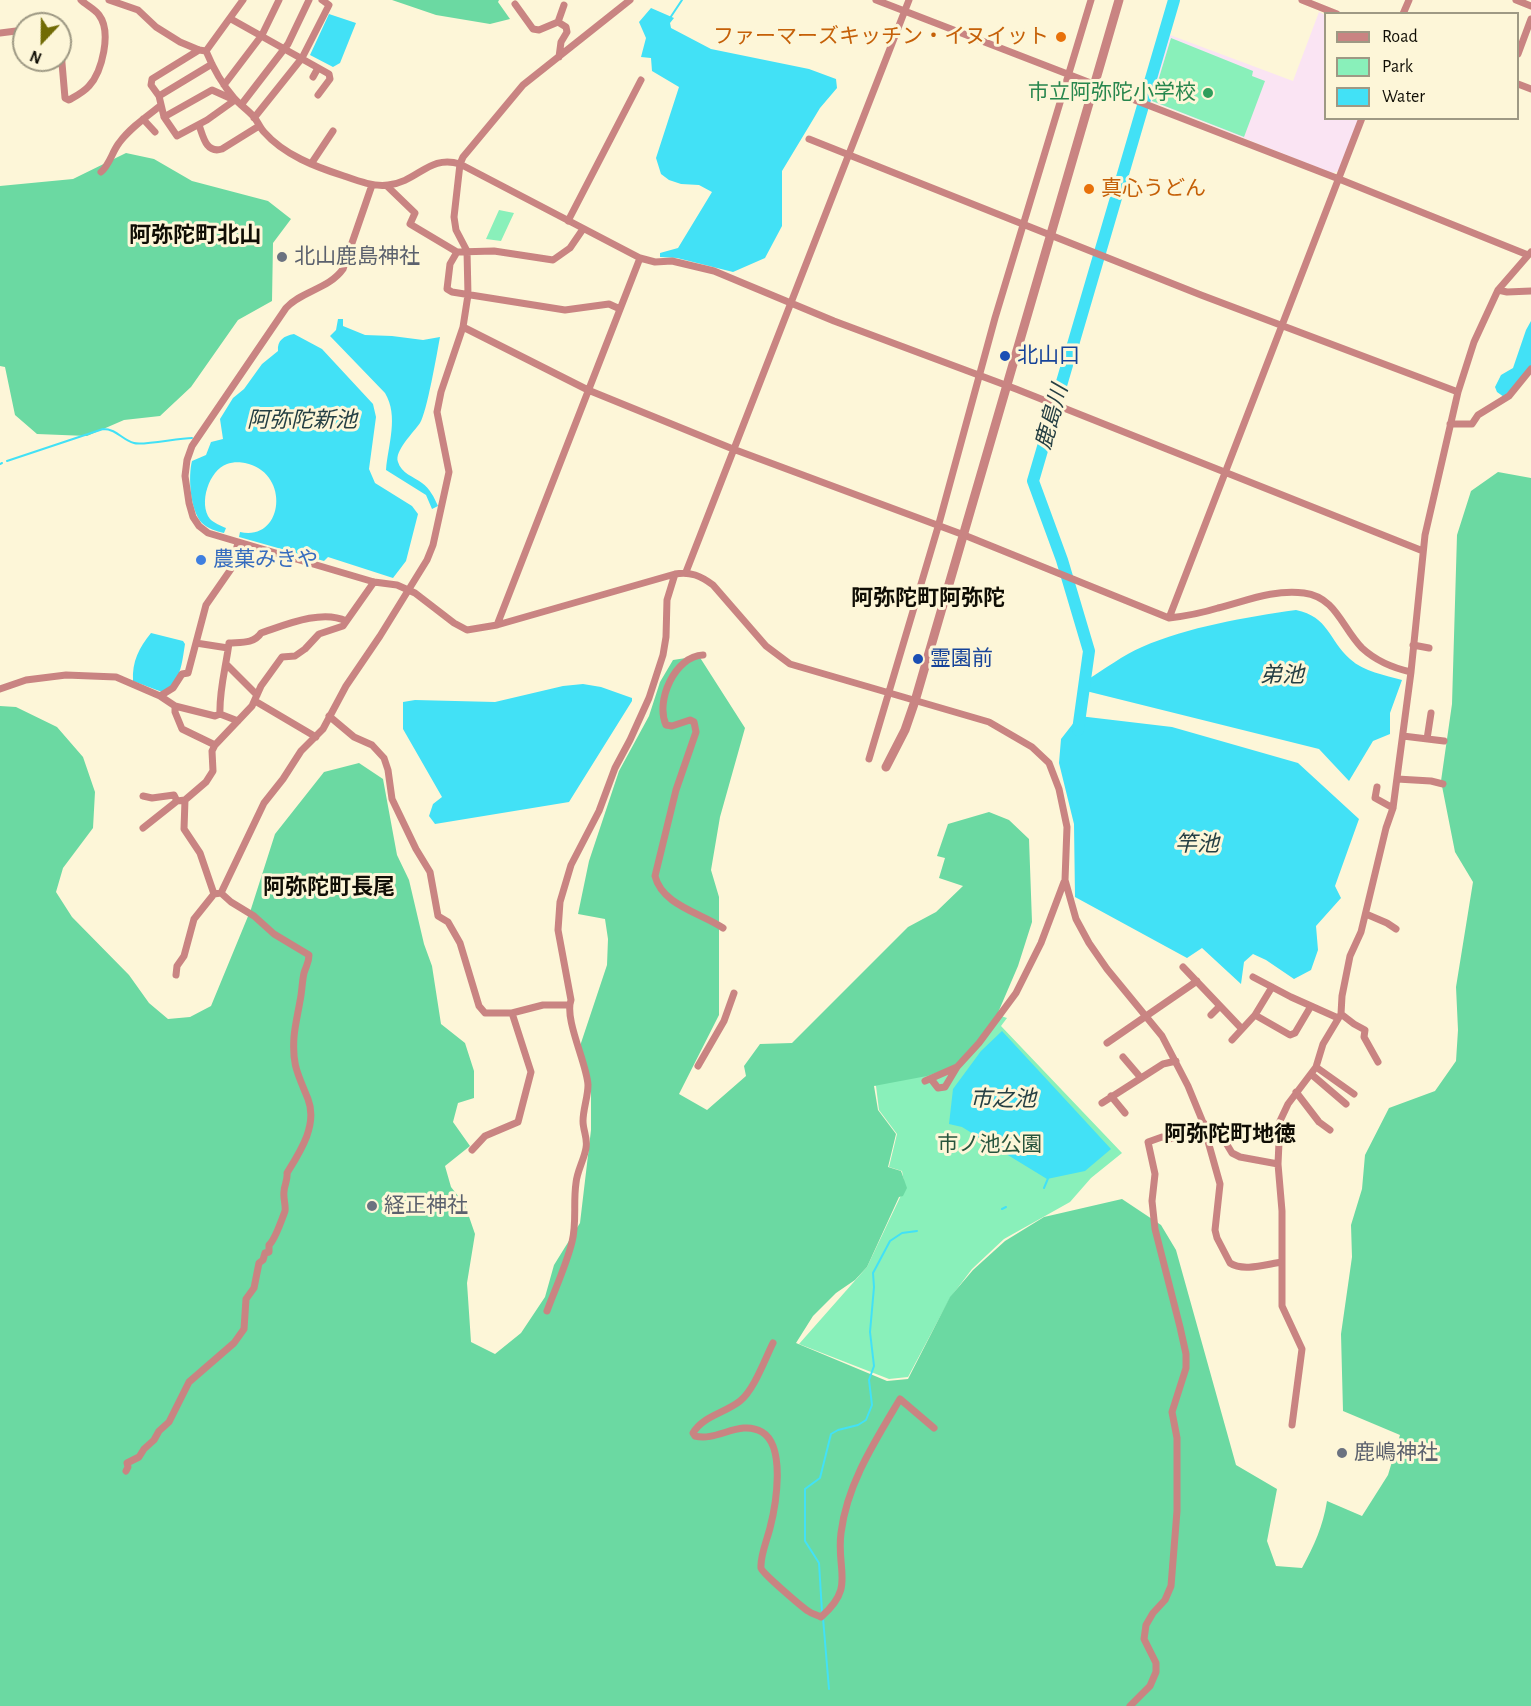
<!DOCTYPE html>
<meta charset="utf-8">
<style>
body{margin:0}
#map{position:relative;width:1531px;height:1706px;overflow:hidden;background:#fdf6d8;font-family:"Alegreya Sans",sans-serif}
canvas{display:block}
.legend{position:absolute;left:1324px;top:12px;width:195px;height:108px;box-sizing:border-box;background:#fdf6d8;border:2px solid #9e9984;margin:0;padding:8px 10px;list-style:none;font-size:18px;color:#100e05}
.legend li{display:flex;align-items:center;gap:12px;height:30px}
.legend b{width:30px;border:2px solid #9e9984}
.north{position:absolute;left:12px;top:12px;width:60px;height:60px;box-sizing:border-box;background:#fdf6d8;border:2px solid #9e9984;border-radius:50%;rotate:202deg;font-size:16px;font-weight:700;line-height:24px;text-align:center;color:#100e05}
.north::after{content:'';display:block;margin:auto;width:21px;height:27px;background:#716b05;clip-path:polygon(50% 0,100% 100%,50% 72%,0 100%)}
</style>
<div id="map">
<canvas width="1531" height="1706"></canvas>
<ul class="legend">
<li><b style="height:8px;background:#c98482"></b>Road</li>
<li><b style="height:16px;background:#89f0ba"></b>Park</li>
<li><b style="height:16px;background:#42e1f6"></b>Water</li>
</ul>
<div class="north">N</div>
</div>
<script>
const ctx = document.querySelector('canvas').getContext('2d');
ctx.lineJoin = 'round';
function fillPath(path, color) { ctx.fillStyle = color; ctx.fill(path, 'evenodd'); }
function strokePath(path, color, width, dash) { ctx.strokeStyle = color; ctx.lineWidth = width; ctx.lineCap = dash ? 'butt' : 'round'; ctx.setLineDash(dash || []); ctx.stroke(path); }
function label(font, color, halo, rows, align = 'center') {
  ctx.font = font + ' "Alegreya Sans","Noto Sans JP",sans-serif'; ctx.lineWidth = 6; ctx.setLineDash([]); ctx.textBaseline = 'middle'; ctx.strokeStyle = halo; ctx.fillStyle = color; for (const [text, x, y, turn = 0] of rows) {
    ctx.save(); ctx.translate(x, y); ctx.rotate((+turn || 0) * Math.PI / 180); ctx.textAlign = isNaN(turn) ? turn : align; if (halo) ctx.strokeText(text, 0, 0); ctx.fillText(text, 0, 0); ctx.restore();
  }
}
fillPath(new Path2D(`
 M1319,12L1325,15L1326,118L1359,119L1339,171L1332,173L1150,101L1170,35L1293,81Z`), '#fae4f3');
fillPath(new Path2D(`
 M1171,38L1253,71L1252,76L1265,81L1244,137L1152,101Z
 M499,210L514,213L501,241L486,239Z
 M995,1014L1007,1018L1001,1026L1122,1153L1091,1178L1070,1202L1004,1239L972,1269L950,1298L908,1377L889,1379L799,1344L867,1267L905,1187L902,1171L889,1167L897,1134L879,1110L876,1086L872,1082Z`), '#89f0ba');
fillPath(new Path2D(`
 M392,0H499L498,2L510,19L490,24L436,15Z
 M126,153L154,159L192,181L268,201L291,219L273,243L272,301L238,320L191,387L160,416L124,420L87,436L37,434L15,415L5,367L0,366V186L73,179Z
 M1498,472L1531,478V1706H0V706L16,707L57,727L83,757L95,792L93,828L63,868L56,892L72,917L129,975L149,1003L168,1019L190,1017L211,1006L251,909L275,834L324,772L359,763L383,779L397,855L409,880L424,944L432,966L441,1024L465,1043L474,1071V1098L458,1103L453,1122L470,1146L445,1166L451,1187L465,1205L475,1234L467,1283L471,1342L495,1354L521,1333L545,1297L554,1265L580,1223L591,1130V1086L580,1046L607,965L608,939L605,919L578,914L589,861L619,771L649,716L660,682L673,660L699,656L745,728L720,817L711,870L719,897V1015L679,1094L707,1110L746,1076L744,1066L760,1044L792,1043L908,927L936,912L963,886L939,878L945,858L937,856L948,824L989,812L1009,820L1029,839L1032,922L1018,966L991,1029L955,1066L927,1076L874,1086L878,1110L896,1134L888,1167L901,1171L907,1188L903,1196L899,1197L867,1267L855,1280L836,1293L813,1316L796,1343L887,1381L908,1379L950,1297L973,1270L1005,1241L1044,1217L1122,1199L1161,1225L1176,1250L1236,1465L1277,1489L1267,1541L1276,1566L1302,1568C1314,1546 1323,1526 1327,1501L1362,1516L1388,1475L1400,1435L1343,1411L1341,1334L1352,1257L1351,1225L1362,1189L1365,1155L1389,1108L1435,1091L1456,1061L1458,1030L1456,987L1473,882L1455,852L1441,781L1452,704L1457,535L1471,491Z`), '#6bd9a2');
fillPath(new Path2D(`
 M651,8L674,18L670,23L671,28L711,49L809,69L836,79L837,88L820,108L782,171V226L765,258L733,272L677,258L660,257V253L678,248L712,192L699,185L681,184L669,180L661,174L656,158L679,87L652,71L651,58L641,57L646,38L639,22Z
 M329,14L356,23L340,63L333,67L310,55Z
 M338,319H343V326L365,335L392,336L423,340L440,337C437,353 427,412 420,423C414,432 394,451 398,462C401,473 414,477 422,483C430,489 434,497 438,506L432,509L426,495L386,470C388,445 399,416 385,393L330,336L336,330Z
 M1531,321V366L1504,397L1497,392L1495,387L1501,375L1513,368L1526,330Z
 M294,334L322,349L373,404L376,417L369,469L375,483L412,506L418,514L406,561L393,578L328,557L324,561L239,537L240,532C284,542 291,472 245,463C240,462 232,462 227,464C209,470 198,504 210,519C214,523 221,526 226,528L224,533C216,531 208,529 202,523C190,511 188,476 192,461L206,455L211,442L223,439L220,419L233,398L244,389L262,364L278,351C277,340 284,336 294,334Z
 M1296,610C1329,617 1328,639 1350,659C1364,672 1385,675 1402,680L1390,713V734L1373,741L1349,781L1319,749L1086,691L1087,680C1105,669 1123,655 1142,647C1188,627 1246,617 1296,610Z
 M151,633L183,641L185,644C182,662 181,684 162,692L133,681C132,661 139,648 151,633Z
 M583,684L601,687L632,698V701L569,802L435,824L429,816L433,804L442,797L403,729V702L415,700L495,702L563,686Z
 M1079,716L1172,727L1298,763L1359,819L1335,886L1341,898L1316,926L1318,950L1311,970L1294,979L1266,960L1253,954L1244,962L1241,984L1202,948L1187,958L1075,897L1074,824L1059,763L1061,739Z
 M1002,1031L1111,1149L1085,1171L1047,1179L962,1127L949,1124L953,1089L981,1051Z`), '#42e1f6');
strokePath(new Path2D(`
 M670,18L682,0
 M7,461L103,429C117,429 122,440 134,443C142,446 178,438 192,438
 M0,464L2,463
 M1044,1188L1049,1176
 M1002,1209L1006,1207
 M822,1612L819,1563L805,1541V1489L820,1478L831,1434L838,1430L858,1425L866,1420L872,1405L869,1380L874,1366L870,1332L874,1287L873,1273L890,1241L902,1233L917,1231
 M823,1618L829,1689`), '#42e1f6', 2);
strokePath(new Path2D(`
 M1078,730L1089,651L1062,560L1033,481L1174,0`), '#42e1f6', 12);
strokePath(new Path2D(`
 M109,0L138,10L156,27L180,42L199,50L206,51C213,68 222,84 234,98C240,105 248,110 254,117C258,122 260,128 264,132C284,155 316,167 344,176C358,181 374,187 388,185C418,182 429,154 460,164L640,258L655,262L672,261L714,271L834,321L1016,389L1423,551
 M876,0L1339,179L1528,255
 M1302,0L1337,14
 M1516,0L1531,6
 M515,4L533,29L539,30L558,22L566,27L567,32L561,42L559,57
 M1403,14L1409,0
 M231,19L329,74L330,79L318,95
 M558,22L564,5
 M0,33L24,30
 M60,40L65,98L69,100C76,96 84,92 89,86C102,72 112,32 99,15C95,9 86,5 81,0
 M206,51L243,0
 M1518,54L1531,19
 M212,64L159,96L164,117L177,136L207,120L235,100
 M313,77L318,68
 M1518,84L1531,89
 M224,85L262,35L279,0
 M159,96L151,85L152,79L199,50
 M241,105L288,44L309,0
 M164,117L212,90L232,99
 M254,118L302,58L329,5L322,0
 M143,119L155,132
 M199,125C203,136 206,154 222,149L259,126
 M809,139L1201,295L1458,392
 M311,164L333,131
 M101,172C110,164 112,152 119,143C130,128 146,117 160,106
 M372,185L343,269C329,289 301,291 286,308L192,446L187,460L185,476L189,503L193,517L199,526L208,533L374,582L397,585L415,593L454,623L467,630L497,625L675,574C690,571 701,576 713,585L766,646L790,664L989,722L1032,747L1049,763L1059,789L1067,827L1065,880L1076,919L1089,943L1107,969L1162,1036L1188,1086L1202,1120L1220,1184L1215,1230L1217,1238L1230,1263C1243,1272 1267,1264 1282,1262
 M387,186L415,213L410,224L457,252L494,251L553,260L570,248L583,229
 M568,221L641,80
 M457,252L450,264L447,289L452,292L565,310L609,304L620,309
 M1498,290L1507,292L1531,291
 M463,327L588,390L733,449L964,535L1169,618C1186,616 1202,613 1218,608C1246,601 1274,589 1304,593C1336,597 1342,628 1362,648C1375,660 1393,668 1411,672
 M1450,424H1472L1478,415L1509,396L1531,369
 M686,572L909,0
 M1169,618L1362,118
 M497,625L640,258
 M196,643L228,648
 M1413,645L1429,648
 M703,655C675,656 655,701 666,725L672,726L690,720L694,722L696,732L676,790L655,876C662,905 701,913 723,928
 M227,665L257,695
 M0,689L26,680L66,675L116,677L160,696L175,706L215,716L220,714C219,690 226,667 229,643C240,642 254,644 261,633C285,625 322,609 346,621
 M160,696L173,688L182,674L188,673L206,605L231,569L238,543
 M255,701L316,737
 M175,706V712L182,729L215,745
 M220,714L238,721
 M329,716L354,737L372,745L384,758L388,770L392,799L416,849L430,872L438,916L448,922L460,943L479,1006L485,1013H512L543,1005H569
 M1403,736L1444,741
 M1427,739L1431,713
 M869,759L938,527L995,318L1091,0
 M1397,779L1431,781L1443,784
 M1377,787L1375,798L1393,808
 M143,796L152,798L174,795L177,801
 M143,828L177,801L185,800L206,782L213,771L212,751L215,745L252,706L261,686L282,657L295,656L305,649L319,634L343,626L374,582
 M221,893L264,803L283,779L301,751L323,729L346,686L380,636L427,560L433,545L449,472L437,412L441,392L463,327L468,295L467,251L456,230L454,217L460,164L463,157L523,85L630,0
 M1366,914L1387,923L1396,929
 M1183,967L1242,1029
 M176,975L177,966L184,956L194,919L214,894
 M1253,977L1291,997L1338,1018
 M1341,1014L1354,1024L1365,1030L1364,1037L1378,1062
 M1211,1015L1220,1006
 M1255,1015L1290,1035L1295,1033L1311,1006
 M1232,1040L1255,1015L1272,987
 M1107,1043L1197,981
 M1123,1057L1141,1078
 M698,1066L724,1021L734,993
 M1316,1067L1354,1094
 M1311,1074L1346,1104
 M931,1079L938,1088L945,1087L957,1067
 M925,1081L957,1067L979,1043L1016,993L1041,943L1064,882
 M1296,1092L1319,1122L1330,1130
 M1111,1096L1125,1113
 M1102,1103L1163,1064L1176,1061
 M1203,1122L1214,1134L1226,1143L1232,1153L1240,1157L1278,1164
 M472,1150L485,1136L518,1122L531,1072L512,1013
 M547,1311C555,1289 566,1266 572,1242C577,1223 573,1203 576,1183C577,1171 584,1160 586,1148C588,1138 583,1131 583,1121C583,1109 588,1097 588,1085C587,1064 564,1019 571,1000L558,930L560,902L571,865L599,811L615,768L630,740L649,698L663,655L666,637L667,600L675,574
 M773,1343C765,1359 754,1390 740,1401C725,1413 703,1416 693,1433L695,1436C717,1442 740,1419 762,1432C786,1446 776,1505 770,1528C767,1540 760,1556 761,1568C762,1573 802,1607 808,1611C812,1614 817,1615 821,1617C856,1587 836,1571 841,1533C847,1484 875,1441 900,1399L934,1428
 M1292,1425L1302,1349L1282,1306V1211L1278,1164L1280,1121L1288,1104L1316,1067L1323,1044L1341,1014L1342,996L1350,956L1361,932L1386,828L1393,808L1411,672L1425,535L1458,392L1474,342L1498,290L1531,252
 M126,1471L128,1467L127,1463L139,1457L144,1449L154,1440L159,1431L169,1422L189,1382L234,1343L244,1329L246,1299L254,1288L259,1263L263,1260L265,1253L269,1252V1245C275,1240 282,1219 285,1211C286,1205 283,1198 284,1192C284,1185 288,1180 287,1173C300,1152 318,1125 308,1099C298,1074 292,1066 294,1037C295,1025 298,1013 300,1001C302,992 302,982 304,973C306,966 309,963 309,955L274,934L254,916L231,902L221,893L214,894L200,853L184,829L185,800
 M1130,1706L1150,1686L1156,1672V1663L1144,1639L1146,1625L1153,1613L1165,1600L1171,1586L1177,1511V1438L1172,1412L1186,1368V1354L1180,1327L1155,1229L1152,1201L1155,1174L1148,1142L1162,1137L1169,1139L1205,1130`), '#c98482', 7);
strokePath(new Path2D(`
 M886,767L905,730L915,701L1119,0`), '#c98482', 9);
for (const [x, y, r, color] of [
 [1061,37,6,"#e8710a"],
 [1208,93,6,"#2e9e5b"],
 [1089,189,6,"#e8710a"],
 [282,257,6,"#6b7280"],
 [1005,356,6,"#1a4fb4"],
 [201,560,6,"#3f7fe0"],
 [918,659,6,"#1a4fb4"],
 [372,1206,6,"#6b7280"],
 [1342,1453,6,"#6b7280"]
]) { const dot = new Path2D(); dot.arc(x, y, r, 0, 2 * Math.PI); ctx.fillStyle = color; ctx.fill(dot); strokePath(dot, '#fdf6d8', 2); }
label('21px', '#c56008', '#fdf6d8', [
 ["ファーマーズキッチン・イヌイット",1049,37],
 ["真心うどん",1101,189,"left"]
], 'right');
label('21px', '#27864d', '#fdf6d8', [
 ["市立阿弥陀小学校",1196,93]
], 'right');
label('21px', '#5b616d', '#fdf6d8', [
 ["北山鹿島神社",294,257],
 ["経正神社",384,1206],
 ["鹿嶋神社",1354,1453]
], 'left');
label('21px', '#164399', '#fdf6d8', [
 ["北山口",1017,356],
 ["霊園前",930,659]
], 'left');
label('21px', '#366cbe', '#fdf6d8', [
 ["農菓みきや",213,560]
], 'left');
label('21px', '#27543d', '#fdf6d8', [
 ["市ノ池公園",990,1145]
]);
label('bold 22px', '#100e05', '#fdf6d8', [
 ["阿弥陀町北山",195,235],
 ["阿弥陀町阿弥陀",928,598],
 ["阿弥陀町長尾",329,887],
 ["阿弥陀町地徳",1230,1134]
]);
label('italic 22px', '#253f43', '#fdf6d8', [
 ["鹿島川",1052,417,-74],
 ["阿弥陀新池",302,420],
 ["弟池",1282,675],
 ["竿池",1197,844],
 ["市之池",1003,1099]
]);
</script>
